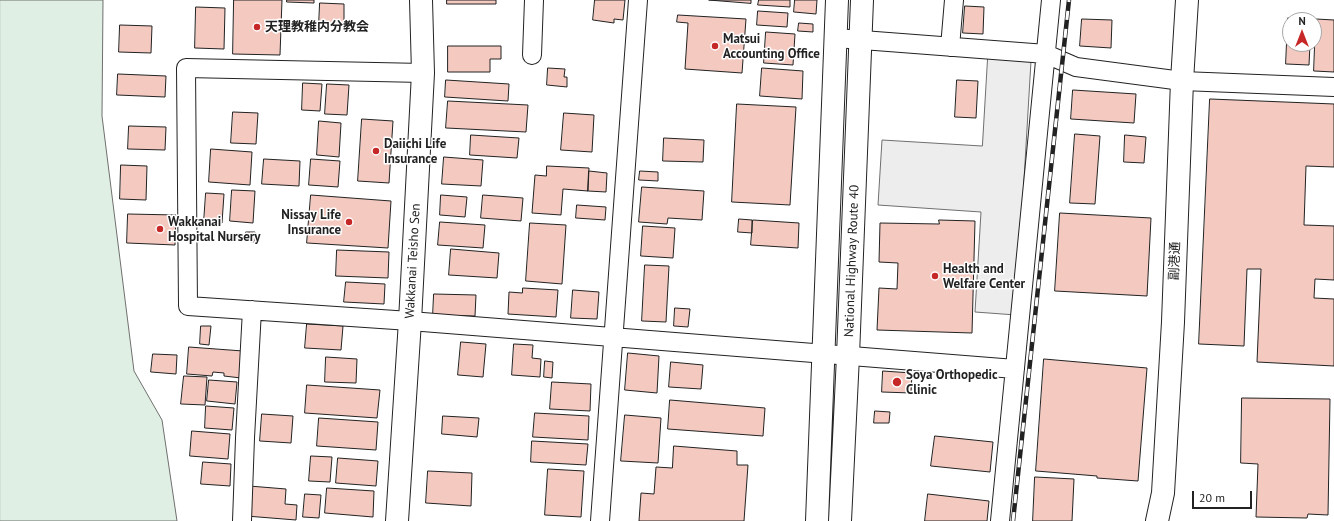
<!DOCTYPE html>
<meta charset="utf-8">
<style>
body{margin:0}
#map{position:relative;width:1334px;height:521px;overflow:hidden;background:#fff;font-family:"PT Sans",sans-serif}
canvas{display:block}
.north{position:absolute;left:1282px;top:12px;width:40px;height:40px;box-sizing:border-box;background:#fff;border:1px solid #a7a7a7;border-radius:50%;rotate:0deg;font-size:11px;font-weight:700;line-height:16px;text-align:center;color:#222}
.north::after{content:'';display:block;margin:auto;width:14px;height:18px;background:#c62828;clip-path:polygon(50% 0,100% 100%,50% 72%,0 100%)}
.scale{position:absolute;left:1192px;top:491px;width:60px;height:18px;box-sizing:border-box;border:2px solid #222;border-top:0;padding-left:5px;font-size:12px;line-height:14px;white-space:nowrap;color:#222;-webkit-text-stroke:3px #fff;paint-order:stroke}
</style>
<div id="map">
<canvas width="1334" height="521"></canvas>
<div class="north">N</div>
<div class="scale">20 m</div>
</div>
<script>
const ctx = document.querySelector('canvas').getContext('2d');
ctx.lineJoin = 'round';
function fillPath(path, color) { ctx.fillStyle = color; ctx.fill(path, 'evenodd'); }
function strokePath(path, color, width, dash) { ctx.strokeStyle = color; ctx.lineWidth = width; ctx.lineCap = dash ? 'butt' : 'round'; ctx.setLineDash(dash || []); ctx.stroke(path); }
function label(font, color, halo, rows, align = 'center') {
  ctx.font = font + ' "PT Sans","Noto Sans JP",sans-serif'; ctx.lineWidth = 3; ctx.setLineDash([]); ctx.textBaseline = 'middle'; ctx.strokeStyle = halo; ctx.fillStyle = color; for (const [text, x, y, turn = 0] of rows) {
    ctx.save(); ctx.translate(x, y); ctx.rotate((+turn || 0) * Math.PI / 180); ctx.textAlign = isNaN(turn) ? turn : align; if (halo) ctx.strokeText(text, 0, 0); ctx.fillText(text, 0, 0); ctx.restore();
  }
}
const green = new Path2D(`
 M0,0H103L102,116L134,371L162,420L177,521H0Z`);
fillPath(green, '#e0efe3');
strokePath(green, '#6f6f6f', 1);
const parking = new Path2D(`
 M988,58L1031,61L1016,315L975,312L981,212L878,205L882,140L982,146Z`);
fillPath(parking, '#ededed');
strokePath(parking, '#6f6f6f', 1);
const building = new Path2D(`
 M234,0H282L280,55L233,54Z
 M287,0H314V3L287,2Z
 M447,0H496V4H447Z
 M595,0H625L623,20L614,19V23L593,20Z
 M709,0H751V3Z
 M759,0H790V7L758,5Z
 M795,0H817L816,14L794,12Z
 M320,3L344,4V26L319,25Z
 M965,6L984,7L983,34L963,33Z
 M196,7L225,8L224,49L195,48Z
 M758,11L788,13L787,27L757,25Z
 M678,15L746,19L742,73L685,69L688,23L677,22Z
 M1288,18L1311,19L1290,20V44H1310L1309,65L1286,64Z
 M1082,19L1112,20L1111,48L1080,46Z
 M1316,19L1334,20V72L1314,71Z
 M799,23L813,24V32L798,31Z
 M120,25L152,26L151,53L119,52Z
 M766,32L795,34L793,65L764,63Z
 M448,46H501V59H490V72H448Z
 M548,68L565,69L564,77H567V87L547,85Z
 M762,68L803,71L802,99L760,96Z
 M118,74L166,76L165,97L117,95Z
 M446,80L509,84L508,101L445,97Z
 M957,80L978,81L976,118L955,117Z
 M303,83L322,84L320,111L302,110Z
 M327,84L349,85L347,115L325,114Z
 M1073,90L1136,94L1134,123L1071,119Z
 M1210,99L1334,104V167L1306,166L1304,225L1334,226V280L1315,279L1314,298L1334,299V366L1257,362L1261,269H1247L1244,346L1199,344Z
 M448,101L528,105L526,132L446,128Z
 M737,104L796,107L790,205L732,202Z
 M233,112L258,113L256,144L231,143Z
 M564,113L594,115L592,152L561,150Z
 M362,119L393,121L389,183L358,181Z
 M319,121L341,123L339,157L317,155Z
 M129,126L166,127L165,150L128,149Z
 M1075,134L1100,136L1095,204L1070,203Z
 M471,135L519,138L517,158L470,155Z
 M1125,135L1146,137L1144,163L1124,162Z
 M664,138L704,140L703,162L663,161Z
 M211,149L252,152L250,185L209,182Z
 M444,157L483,160L481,186L442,184Z
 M264,159L300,161L299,186L262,184Z
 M311,159L340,161L338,187L309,185Z
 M121,165L147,166L146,200L120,199Z
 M547,166L589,168L588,191L563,189L561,215L532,213L535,175L546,176Z
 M589,171L607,173L606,192L588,191Z
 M640,171L658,172V181L639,180Z
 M642,187L704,191L702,220L668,218L667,224L639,222Z
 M232,190L255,191L253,223L230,221Z
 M206,193L224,194L222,223L204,222Z
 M311,195L391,201L388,248L307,243Z
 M441,195L467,197L465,217L440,215Z
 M483,195L523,198L521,221L481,218Z
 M577,205L606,207L605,220L576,218Z
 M1060,213L1151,218L1147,296L1055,291Z
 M128,214L176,215L175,245L127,243Z
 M739,219L752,220V233L738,232Z
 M753,220L799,223L798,248L751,245Z
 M939,220L975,221L972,333L877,330L879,288L897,289L898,263L879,262L880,223L939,224Z
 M440,222L485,225L483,248L438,245Z
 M530,223L566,225L562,284L526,281Z
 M643,226L675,228L673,258L641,256Z
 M246,232H255V242L245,241Z
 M451,249L499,253L497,278L449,275Z
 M337,250L389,252L388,278L336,276Z
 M645,265L669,266L666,322L642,321Z
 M346,282L385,284L384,304L344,302Z
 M523,288L558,290L556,317L508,314L509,292L522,293Z
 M573,290L599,292L597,319L571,318Z
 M434,294L476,295L475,316L433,315Z
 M675,308L690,309L688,327L674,326Z
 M307,324L343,326L341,350L305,348Z
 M201,326H211L209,345L200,344Z
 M461,342L486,344L483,377L458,375Z
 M514,344L533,345L532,358L541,359L540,377L512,375Z
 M189,347L243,351L241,378L224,376V373L213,372L212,376L187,374Z
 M628,353L659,356L657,393L625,390Z
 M153,354L177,355L176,374L151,372Z
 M326,357L357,359L356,383L325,382Z
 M1044,359L1147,368L1138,481L1097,478V476L1036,471Z
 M545,361L553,362L552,378L544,377Z
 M671,362L703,365L701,389L669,387Z
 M883,371L912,373L911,393L882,392Z
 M184,376L207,377L205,405L181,404Z
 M209,380L237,382L235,404L207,401Z
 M552,382L591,384L590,411L550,409Z
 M307,385L380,390L377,418L305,413Z
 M1242,398L1330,399L1328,515L1308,514L1307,518L1256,517L1258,464L1241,463Z
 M670,400L765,408L763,436L668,429Z
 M206,406L234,408L232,430L205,428Z
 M875,411L890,412L889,423H874Z
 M535,413L589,416L588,440L533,437Z
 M262,414L293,416L291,443L260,441Z
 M625,415L661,418L658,463L621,461Z
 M443,416L479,418L477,437L442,434Z
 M319,418L378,422L376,450L317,446Z
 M192,431L230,434L228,459L190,456Z
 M935,436L993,442L990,472L931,466Z
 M532,441L588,444L586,465L531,462Z
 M674,446L737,451V465H748L744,521H639L641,493L654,494L656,467L672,468Z
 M311,456L332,457L330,482L309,481Z
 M338,458L378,461L376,486L336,483Z
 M203,462L231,464L230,486L201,484Z
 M548,469L584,471L581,517L545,515Z
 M428,471L472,473L471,506L426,503Z
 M1035,477L1074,479L1072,521H1033Z
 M249,486L286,489L285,504L297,505L296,520L246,516Z
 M327,488L374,491L373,517L325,513Z
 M305,494L321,495L319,518L303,517Z
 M928,494L989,501L987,521H925Z`);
fillPath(building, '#f3c9c0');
strokePath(building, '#222', 1);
const street = new Path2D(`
 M836,38L1046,54L1076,67L1182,81L1334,87
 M950,47L954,0
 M532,55L534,0
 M423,73L186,68L188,306L410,321L1015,369
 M242,521L245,438L252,310
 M600,521L638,0
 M1000,521L1051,0`);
const secondary = new Path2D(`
 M1157,521L1163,493L1173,322L1182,81L1187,0`);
const primary = new Path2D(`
 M397,521L410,321L423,73L421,0`);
const highway = new Path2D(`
 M817,521L837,0
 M840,521L848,356L862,0`);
strokePath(street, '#222', 20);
strokePath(secondary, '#222', 24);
strokePath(primary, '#222', 24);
strokePath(highway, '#222', 24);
strokePath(street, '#fff', 18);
strokePath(secondary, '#fff', 22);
strokePath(primary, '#fff', 22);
strokePath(highway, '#fff', 22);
const rail = new Path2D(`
 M1013,521L1069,0`);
strokePath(rail, '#222', 4.5);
strokePath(rail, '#fff', 3, [9]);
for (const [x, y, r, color] of [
 [257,27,4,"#c62828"],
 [715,46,4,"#c62828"],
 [376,151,4,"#c62828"],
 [349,222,4,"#c62828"],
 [160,229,4,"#c62828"],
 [935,276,4,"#c62828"],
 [897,382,5,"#c62828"]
]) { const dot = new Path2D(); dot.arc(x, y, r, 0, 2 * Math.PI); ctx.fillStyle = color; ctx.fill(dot); strokePath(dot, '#fff', 1.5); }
label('bold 13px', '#222', '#fff', [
 ["天理教稚内分教会",265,27],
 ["Matsui",723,39],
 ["Accounting Office",723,54],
 ["Daiichi Life",384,144],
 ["Insurance",384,159],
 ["Nissay Life",341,215,"right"],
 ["Insurance",341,230,"right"],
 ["Wakkanai",168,222],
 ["Hospital Nursery",168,237],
 ["Health and",943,269],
 ["Welfare Center",943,284],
 ["Soya Orthopedic",906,375],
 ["Clinic",906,390]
], 'left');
label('13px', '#222', '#fff', [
 ["Wakkanai Teisho Sen",413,261,-87],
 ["National Highway Route 40",852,261,-88],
 ["副港通",1175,261,-88]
]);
</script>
